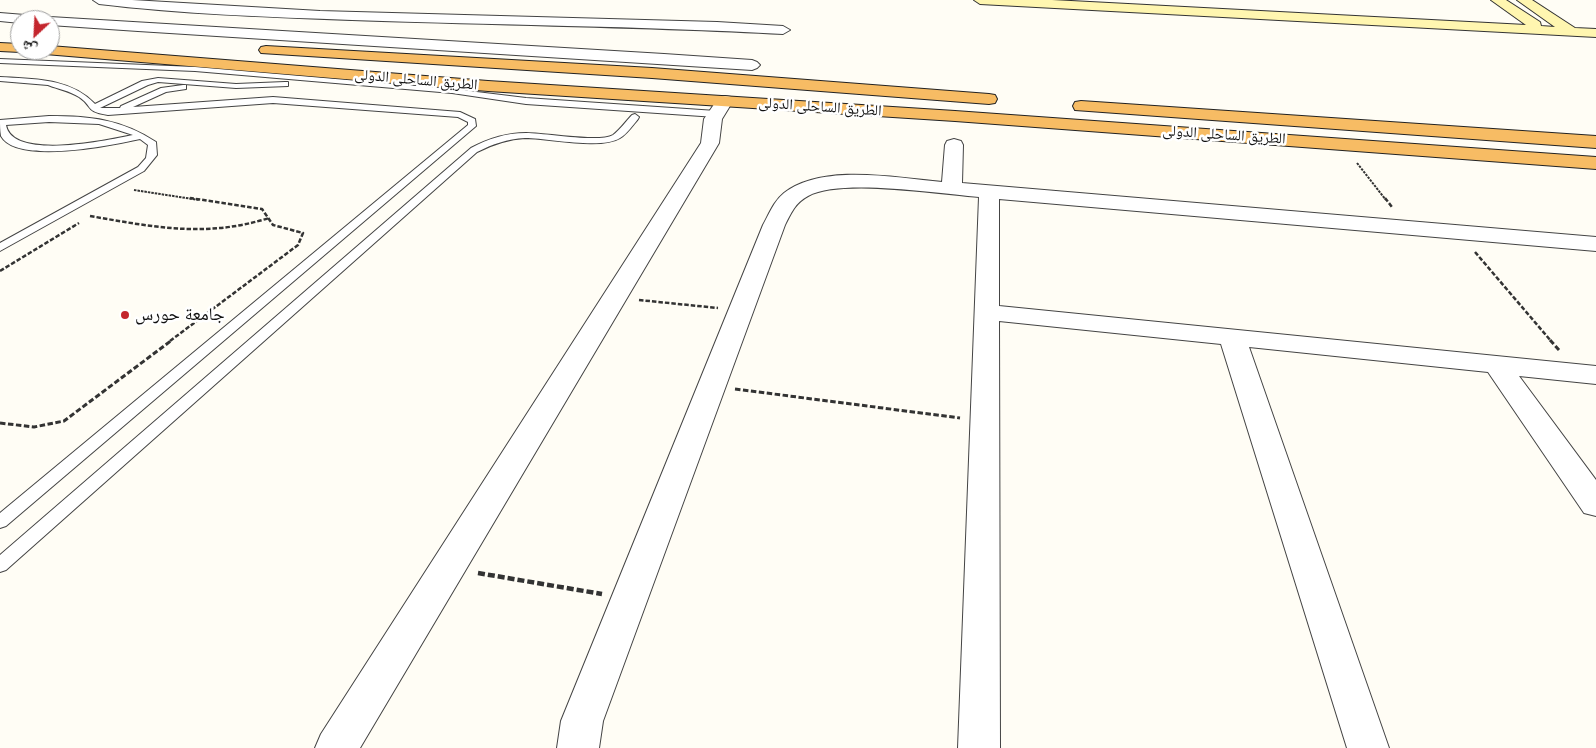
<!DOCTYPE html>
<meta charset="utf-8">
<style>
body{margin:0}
#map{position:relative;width:1596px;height:748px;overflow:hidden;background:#fffdf5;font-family:Lora,"Noto Naskh Arabic",serif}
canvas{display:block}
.north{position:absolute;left:10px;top:10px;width:50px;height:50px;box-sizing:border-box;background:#fff;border:1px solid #a0a0a0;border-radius:50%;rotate:205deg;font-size:14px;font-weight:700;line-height:20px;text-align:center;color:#111}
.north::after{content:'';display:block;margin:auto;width:18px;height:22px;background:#c4262e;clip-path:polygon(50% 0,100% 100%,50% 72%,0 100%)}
</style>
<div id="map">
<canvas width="1596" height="748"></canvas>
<div class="north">ش</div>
</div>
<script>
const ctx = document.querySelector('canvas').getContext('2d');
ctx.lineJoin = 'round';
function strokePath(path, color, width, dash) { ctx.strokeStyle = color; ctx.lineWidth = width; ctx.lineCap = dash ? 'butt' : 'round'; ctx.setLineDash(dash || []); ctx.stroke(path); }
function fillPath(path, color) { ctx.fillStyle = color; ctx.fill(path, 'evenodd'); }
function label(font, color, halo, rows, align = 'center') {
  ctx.font = font + ' Lora,"Noto Naskh Arabic",serif'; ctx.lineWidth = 5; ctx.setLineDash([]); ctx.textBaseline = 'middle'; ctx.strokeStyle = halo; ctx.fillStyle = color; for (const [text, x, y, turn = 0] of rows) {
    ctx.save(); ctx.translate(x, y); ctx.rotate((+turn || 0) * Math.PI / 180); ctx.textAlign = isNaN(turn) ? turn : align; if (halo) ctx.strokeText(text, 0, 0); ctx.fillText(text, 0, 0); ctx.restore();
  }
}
const service = new Path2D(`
 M0,59L195,67L452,89L526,98L716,111L720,114L716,117L526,104L452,93L195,71L0,63Z
 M0,77C33,79 71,78 95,104L142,81L158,78L236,84L285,82H288V86L236,88L158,82L148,85L100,108H120L121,106L161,88L183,85H186V89L166,92L133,107L273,97L460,112L475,119L476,126L6,526L0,528V513L468,125V122L458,117L273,103L108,115C84,111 94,107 79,97C70,91 58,89 48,85L0,81Z
 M635,114L639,117L638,119C633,125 627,134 620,138C601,150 548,138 525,138C507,139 493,144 477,152L6,570L0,572V555L471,148C488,139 505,133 526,133C545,133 599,143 613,135C620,130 626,121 632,115Z
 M49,116C90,116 121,119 156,142L157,155L144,171L0,251V243L138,167L146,158L148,145L140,139C113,145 17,165 1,136C0,131 0,125 0,120ZM49,122L99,124L133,135C109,140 12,161 6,125Z`);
const minor = new Path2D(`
 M93,0H132L320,11L717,22L783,26L790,30L783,34C639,26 496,25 352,20C268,17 183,14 99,4Z
 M0,13L37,16L44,20H20V23L0,21Z
 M50,17L664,54L752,60L757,62L760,65L757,68L752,70L138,31L50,25V20H44Z
 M725,96L731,97L733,101L722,119L719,143L360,748H315L321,734L701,143L704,119L719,97Z
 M954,139L961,141L963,145L962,183L1596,237V251L999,199V306L1596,366V384L1519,376L1596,480V516L1584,513L1488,372L1249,347L1389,748H1347L1221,344L999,321L1000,748H958L979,197C939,194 841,178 808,196C795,203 791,213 785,225L603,721L599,748H557L561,721L763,225C769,214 774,201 784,193C823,163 897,178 942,182L945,145L947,141Z`);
const secondary = new Path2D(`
 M974,0H1052L1526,25L1491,0H1506L1540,22L1541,26L1555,27L1517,0H1532L1575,28L1596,29V37L980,4Z`);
const trunk = new Path2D(`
 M0,43L20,44V50H26L20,52L0,51Z
 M50,46L488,81L955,111L1596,157V169L955,121L488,91L45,54L40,53L38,50H50Z
 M266,46L652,68L989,94L995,95L997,99L995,103L989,104L652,78L261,53L259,50L261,47Z
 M1081,101L1596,136V148L1075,110L1073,106L1075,102Z`);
strokePath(service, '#444', 2);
strokePath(minor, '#444', 2);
strokePath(secondary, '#333', 2);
strokePath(trunk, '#222', 2);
strokePath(new Path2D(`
 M1357,163L1386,200
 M134,190L199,200`), '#333', 2, [2.5, 1]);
strokePath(new Path2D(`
 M1385,198L1392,207
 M90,216C153,227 206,238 269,218
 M1475,252L1551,341
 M0,271L79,223
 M639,300L718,308
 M170,341L298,245L303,233L273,225L262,209L190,198`), '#333', 2.5, [4.5, 2]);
strokePath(new Path2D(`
 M1550,340L1559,350
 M735,389L960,418
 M0,423L34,427L64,421L172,340`), '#333', 3, [5.5, 2.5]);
strokePath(new Path2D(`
 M478,573L602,594`), '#333', 4.5, [7, 3]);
fillPath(service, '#fff');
fillPath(minor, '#fff');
fillPath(secondary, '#fff6b0');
fillPath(trunk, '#f7bc64');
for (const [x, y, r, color] of [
 [125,315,5,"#c4262e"]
]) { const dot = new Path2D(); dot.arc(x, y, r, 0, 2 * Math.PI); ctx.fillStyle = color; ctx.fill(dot); strokePath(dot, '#fff', 2); }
label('15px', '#111', '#fff', [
 ["الطريق الساحلى الدولى",416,80,5],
 ["الطريق الساحلى الدولى",820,107,4],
 ["الطريق الساحلى الدولى",1224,135,4]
]);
label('18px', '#111', '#fff', [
 ["جامعة حورس",135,315]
], 'left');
</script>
